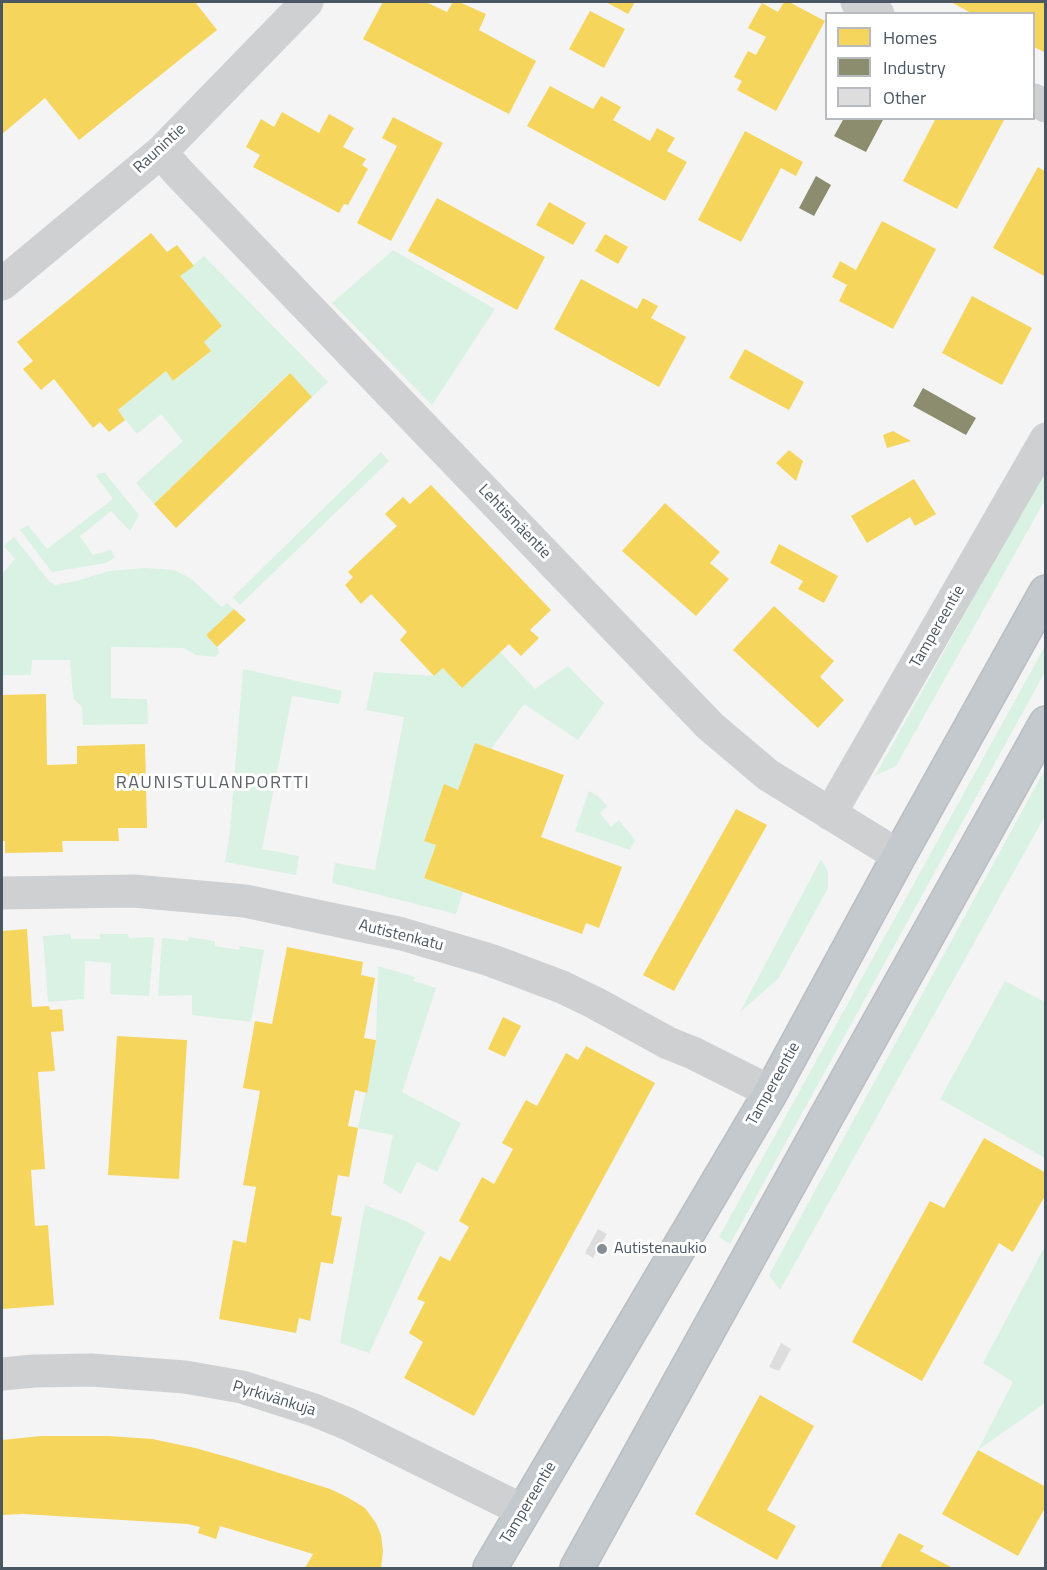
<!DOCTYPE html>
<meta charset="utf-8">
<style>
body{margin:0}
#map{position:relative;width:1047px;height:1570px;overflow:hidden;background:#f4f4f4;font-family:"Titillium Web",sans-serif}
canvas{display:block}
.frame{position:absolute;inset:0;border:3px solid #4a5661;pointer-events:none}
.legend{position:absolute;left:825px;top:12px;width:210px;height:108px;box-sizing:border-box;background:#fff;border:2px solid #b7bbc0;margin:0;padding:8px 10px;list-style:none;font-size:18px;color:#4a5661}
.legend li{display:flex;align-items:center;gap:12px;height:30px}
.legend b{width:30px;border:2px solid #b7bbc0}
</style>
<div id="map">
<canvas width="1047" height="1570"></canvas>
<div class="frame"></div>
<ul class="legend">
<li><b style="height:16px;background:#f6d55c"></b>Homes</li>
<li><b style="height:16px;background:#8c8c6e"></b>Industry</li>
<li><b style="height:16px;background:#ddddde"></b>Other</li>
</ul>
</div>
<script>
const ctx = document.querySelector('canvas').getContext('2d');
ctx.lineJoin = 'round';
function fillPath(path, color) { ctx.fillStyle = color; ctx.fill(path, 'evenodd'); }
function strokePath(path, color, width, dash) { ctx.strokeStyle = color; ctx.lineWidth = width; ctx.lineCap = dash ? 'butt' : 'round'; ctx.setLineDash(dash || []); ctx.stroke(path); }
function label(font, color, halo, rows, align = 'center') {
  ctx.font = font + ' "Titillium Web",sans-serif'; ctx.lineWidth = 6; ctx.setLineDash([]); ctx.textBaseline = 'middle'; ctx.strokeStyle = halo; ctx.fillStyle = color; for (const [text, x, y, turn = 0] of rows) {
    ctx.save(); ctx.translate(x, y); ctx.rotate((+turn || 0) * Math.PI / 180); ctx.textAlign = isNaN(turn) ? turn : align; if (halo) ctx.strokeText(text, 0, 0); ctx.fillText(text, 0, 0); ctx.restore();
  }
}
fillPath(new Path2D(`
 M393,250L495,309L432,405L332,303Z
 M204,256L328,382L312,397L289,373L154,504L136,483L183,441L161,414L137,434L118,410L166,371L174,381L211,351L204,342L221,326L180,276Z
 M381,452L389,461L240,605L233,597Z
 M1045,469V500L896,766L875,776Z
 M99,473H105L139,515L130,531L111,511L80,536L93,555L111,550L115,557L106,563L52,572L20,530L28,525L47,549L113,499L96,476Z
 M14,537L49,581L55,585L80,580L109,571L146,568L174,570L190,578L222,607L227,603L234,609L206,635L217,647L219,653L215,657L196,655L184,648L111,647V698L147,699L148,724L83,725L82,707L73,698L70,660H32L31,675H2V574L15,559L4,546Z
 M1045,646V672L730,1244L719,1237Z
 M500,652L535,689L568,666L604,703L578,740L524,704L491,749L475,743L458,790L444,785L424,840L436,845L424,877L463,892L456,914L332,883L335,863L375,870L404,717L366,710L374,672L434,676L443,668L462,688Z
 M243,669L342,691L339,704L292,696L262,849L299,856L296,875L225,862L230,832Z
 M1045,769V816L780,1290L769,1275Z
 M589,791L598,796L607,806L600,813L611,827L619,820L635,840L630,850L575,831Z
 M821,859L828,872V888L778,979L740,1012Z
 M71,934V939H100V934H128L129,938L154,937L149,996L110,994L111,963L85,961L84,999L48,1002L43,936Z
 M189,937L215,941V946L239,950L240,946L264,950L251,1022L192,1015V995L158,996L162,938L188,941Z
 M378,966L415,977L414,981L436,988L402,1092L461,1123L437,1172L417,1162L401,1194L383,1183L393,1135L358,1128L376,1040Z
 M1005,981L1045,1002V1158L940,1099Z
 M365,1205L406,1221L425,1232L369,1353L340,1343Z
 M1045,1246V1403L978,1450L1013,1382L983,1363Z`), '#d9f2e3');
fillPath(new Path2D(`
 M2,2H195L217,30L79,140L45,98L2,134Z
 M383,2H426L447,12L453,2H459L486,14L479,30L536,61L509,114L363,39Z
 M606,2H635L628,14Z
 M784,2H789L825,21L776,111L737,90L742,81L734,77L748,51L756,55L766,37L748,28L762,3L778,12Z
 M951,2H1046V53L1034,47V14H973Z
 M590,11L625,29L604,68L569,49Z
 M550,86L593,109L601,96L621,107L613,120L650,141L657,128L675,138L667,151L687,162L665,201L527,126Z
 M282,112L319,133L329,114L354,128L343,147L366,159L362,165L368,169L348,205L344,204L339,213L253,167L260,155L246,147L261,119L274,127Z
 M393,117L443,143L391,241L357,223L397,146L382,138Z
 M936,118H1005L957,209L903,181Z
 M745,131L803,162L796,176L781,168L741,242L698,220Z
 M1038,167L1046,172V277L993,248Z
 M437,198L545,257L517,310L408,251Z
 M549,202L586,223L573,245L536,225Z
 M882,221L936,249L893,329L839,301L847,285L832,277L840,261L856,270Z
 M151,233L167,252L177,245L194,266L180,276L222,326L204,342L211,351L173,381L166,371L118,410L125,420L109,432L100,422L93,428L54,379L41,390L23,369L33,361L17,342Z
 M605,234L628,247L618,264L595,251Z
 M581,279L637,309L643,298L658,306L651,318L686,337L659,387L554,329Z
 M972,296L1032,328L1002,385L942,353Z
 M745,349L804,382L789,410L729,378Z
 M290,373L312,397L176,528L154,504Z
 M893,431L911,441L887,448L883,435Z
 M789,450L803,461L796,481L776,463Z
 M914,479L936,514L915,526L910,517L867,543L851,516Z
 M431,485L551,610L530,630L539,638L521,656L509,644L462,688L443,668L434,676L400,640L407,632L371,594L361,604L345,585L353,577L348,572L397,526L385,514L403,497L410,504Z
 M665,503L720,552L710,563L729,579L696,616L622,551Z
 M779,544L838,576L824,603L798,589L803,581L770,563Z
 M774,606L834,661L820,677L844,700L818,728L733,650Z
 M234,609L246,620L217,647L206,635Z
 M46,694L47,765L77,764V746L145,744L147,828H118L119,841H62L63,852L5,853V841H2V695Z
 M475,743L564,775L541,837L622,867L599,928L586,923L582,934L424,878L436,845L424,841L444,784L458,790Z
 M736,809L767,825L674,991L643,975Z
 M27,929L32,1007L49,1006L50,1010L62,1009L64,1031L51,1032L55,1071L38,1072L45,1169L31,1170L35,1226L48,1225L54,1305L2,1309V931Z
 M287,947L363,962L361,975L375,978L364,1038L376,1040L367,1093L355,1090L348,1126L358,1128L349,1177L338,1175L331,1215L342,1217L333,1264L321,1262L310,1321L299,1318L296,1333L219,1319L233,1240L246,1243L256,1187L243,1185L260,1091L243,1088L255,1021L272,1024Z
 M503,1017L521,1026L505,1057L488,1049Z
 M117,1036L187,1040L179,1179L108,1175Z
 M586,1046L655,1083L474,1416L404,1378L423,1342L409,1333L425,1302L417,1299L440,1256L450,1261L469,1227L459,1221L482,1177L494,1184L513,1149L502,1143L526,1100L537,1106L566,1053L578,1060Z
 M984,1138L1046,1173V1194L1013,1252L999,1243L922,1381L852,1342L930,1201L944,1208Z
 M760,1395L814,1426L767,1510L796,1526L777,1560L695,1514Z
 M41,1436H108L152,1439L195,1448L238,1460L330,1489L347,1497L365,1508L376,1523L381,1535L383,1551L381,1568H305L313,1554L220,1526L216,1539L198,1533L200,1527L188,1524L23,1514L2,1515V1440Z
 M978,1450L1046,1487V1506L1018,1556L942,1514Z
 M899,1533L924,1546L920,1551L953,1568H880Z`), '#f6d55c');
fillPath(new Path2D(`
 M844,118H884L866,152L834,136Z
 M816,176L831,185L814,216L799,208Z
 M923,388L976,418L966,435L913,406Z`), '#8c8c6e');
fillPath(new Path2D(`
 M598,1229L607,1234L593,1258L585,1253Z
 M781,1343L791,1349L779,1371L769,1367Z`), '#ddddde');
const trunk = new Path2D(`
 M490,1568L771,1092L899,856L1046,592
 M577,1568L824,1121L1046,723`);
strokePath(trunk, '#b9bec3', 36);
strokePath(new Path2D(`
 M857,2L878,14
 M1034,100L1046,106
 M161,152L179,173L710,726L768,775L899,856
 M2,284L161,152L307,2
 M830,814L1046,439
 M2,893L134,891L245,901L402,934L490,960L562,987L595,1003L668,1043L693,1053L771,1092
 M2,1374L34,1371L91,1370L185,1377L242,1387L314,1410L348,1424L524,1511`), '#ced0d2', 33);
strokePath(trunk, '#c4c9cd', 33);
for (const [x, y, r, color] of [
 [602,1249,6,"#868d94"]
]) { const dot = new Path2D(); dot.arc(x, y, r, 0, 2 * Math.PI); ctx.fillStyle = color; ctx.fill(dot); strokePath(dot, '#fff', 2); }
label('16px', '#4a5661', '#fff', [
 ["Raunintie",160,149,-43],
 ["Lehtismäentie",514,522,46],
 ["Tampereentie",938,627,-60],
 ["Autistenkatu",401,936,14],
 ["Tampereentie",774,1084,-61],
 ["Pyrkivänkuja",274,1399,17],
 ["Tampereentie",529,1503,-59]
]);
label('16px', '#4a5661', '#fff', [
 ["Autistenaukio",614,1249]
], 'left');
ctx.letterSpacing = '1.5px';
label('18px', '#5f6368', '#fff', [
 ["RAUNISTULANPORTTI",213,784]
]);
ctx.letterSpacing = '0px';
</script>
